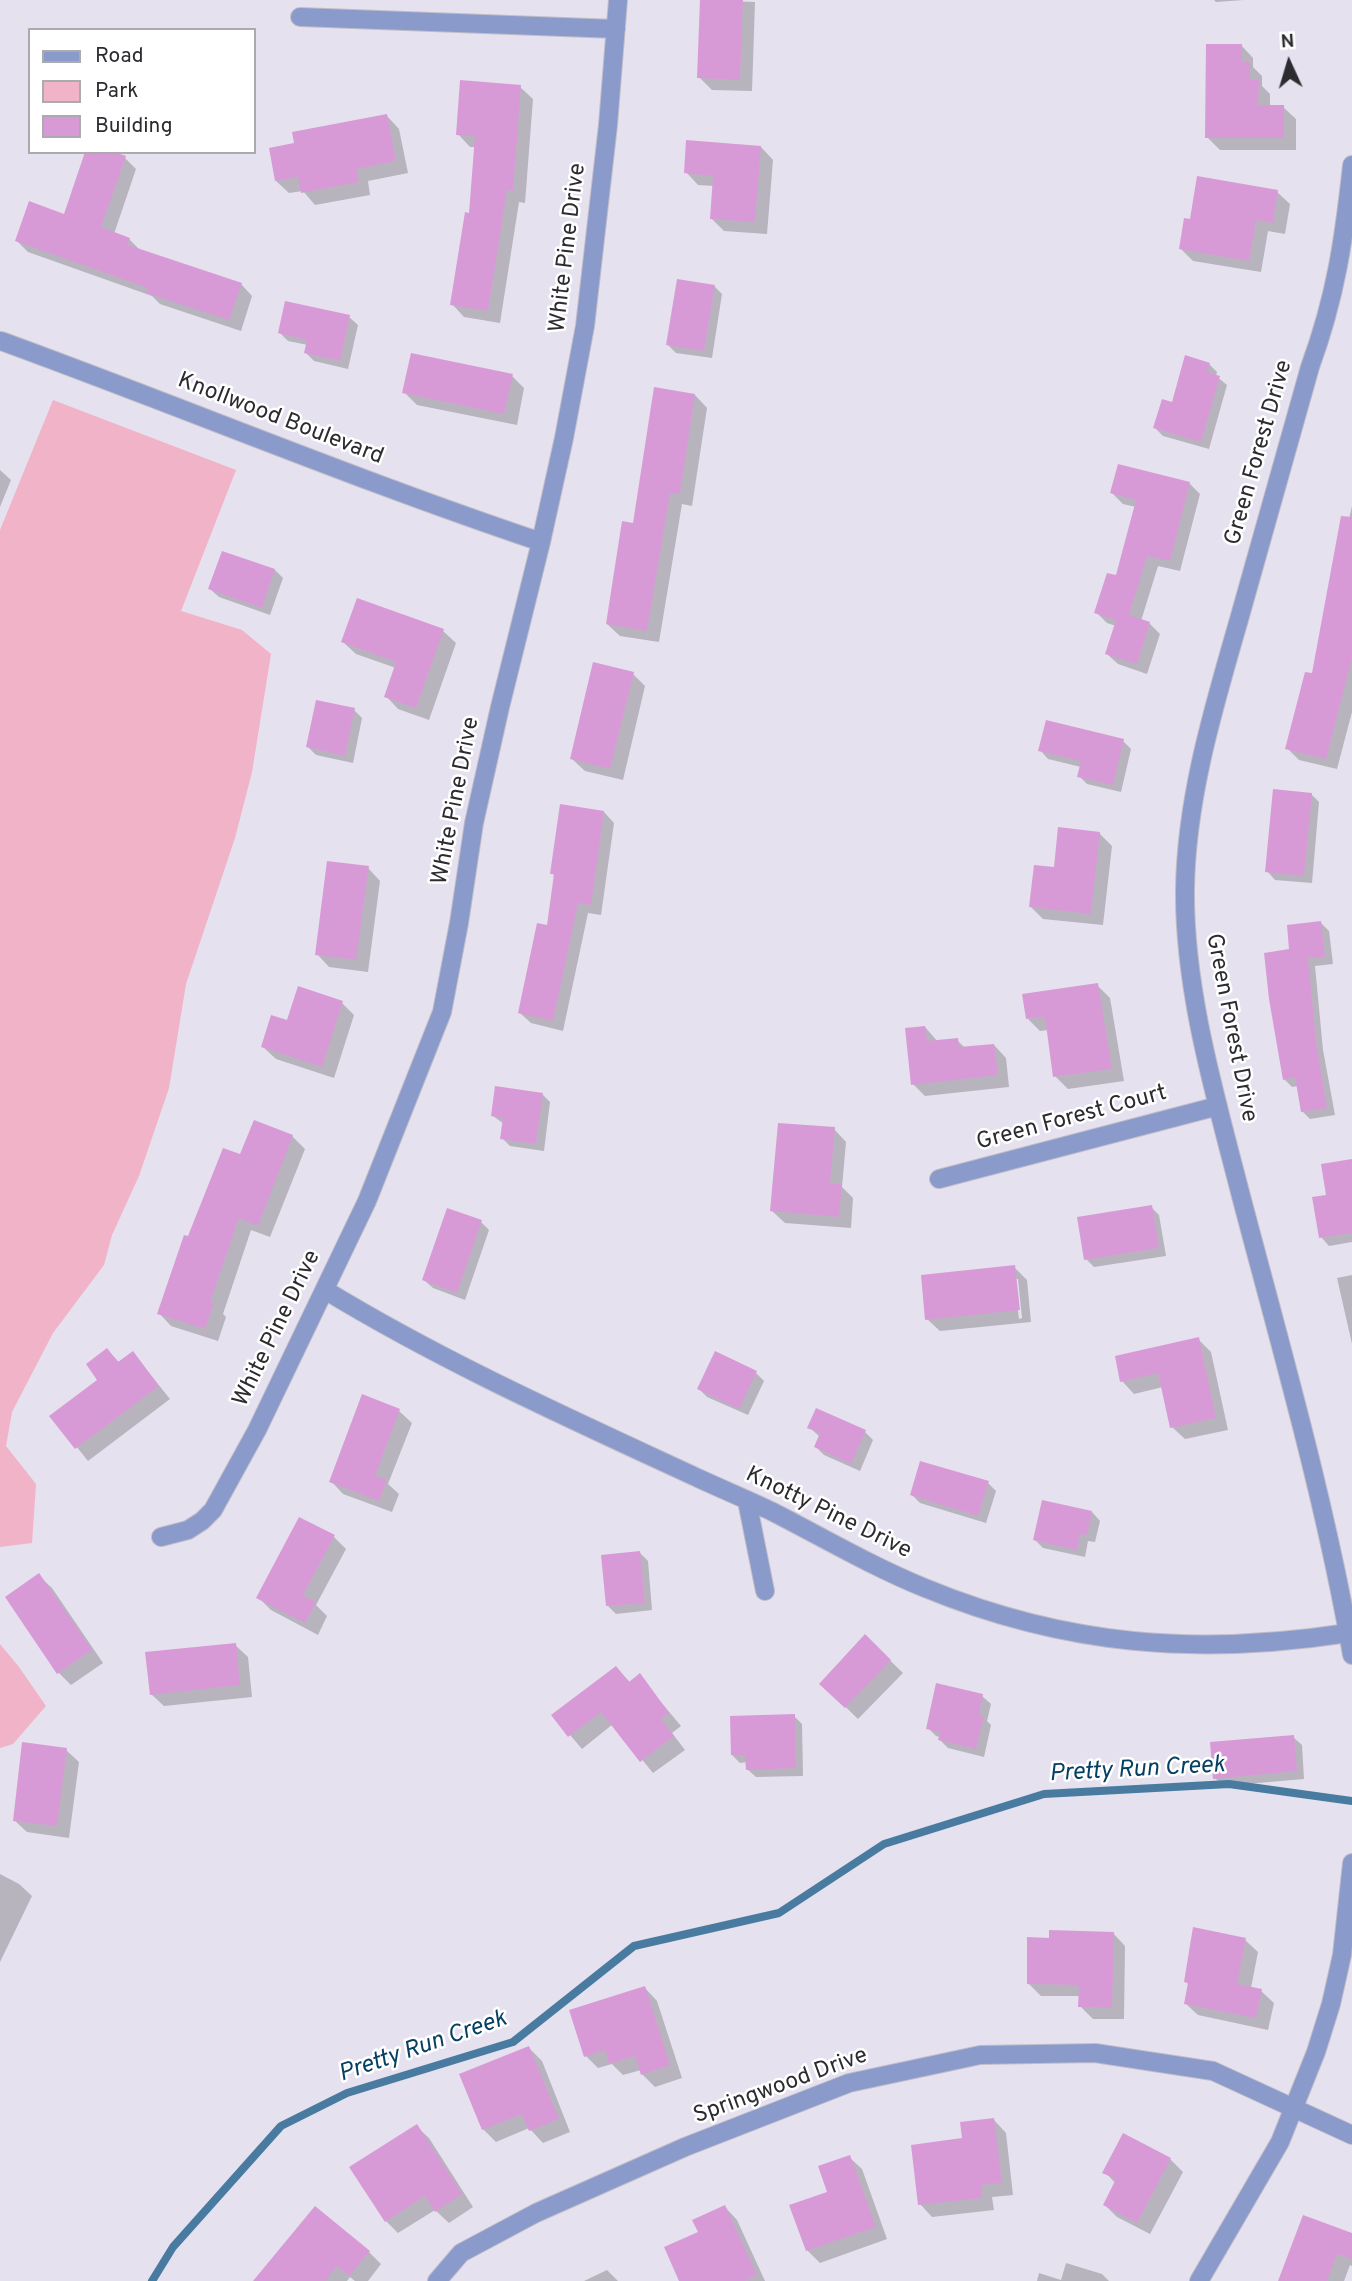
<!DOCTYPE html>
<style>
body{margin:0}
#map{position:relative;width:1352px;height:2281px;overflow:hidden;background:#e5e1ee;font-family:Overpass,sans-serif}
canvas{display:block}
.legend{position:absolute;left:28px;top:28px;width:228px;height:126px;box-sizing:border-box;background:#fff;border:2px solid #abaaac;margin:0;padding:9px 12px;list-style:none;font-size:21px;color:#2c2b2f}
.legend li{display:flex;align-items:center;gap:14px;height:35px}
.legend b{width:35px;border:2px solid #abaaac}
.north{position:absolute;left:1254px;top:28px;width:70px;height:70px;-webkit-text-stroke:5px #fff;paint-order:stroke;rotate:356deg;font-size:19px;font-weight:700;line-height:28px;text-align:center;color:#2c2b2f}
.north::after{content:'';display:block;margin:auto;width:24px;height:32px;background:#2c2b2f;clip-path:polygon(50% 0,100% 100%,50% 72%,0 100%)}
</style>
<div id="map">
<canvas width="1352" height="2281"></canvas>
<ul class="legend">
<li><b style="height:9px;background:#8a9acb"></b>Road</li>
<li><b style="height:19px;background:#f0b3c8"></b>Park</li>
<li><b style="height:19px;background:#d89ad6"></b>Building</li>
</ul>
<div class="north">N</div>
</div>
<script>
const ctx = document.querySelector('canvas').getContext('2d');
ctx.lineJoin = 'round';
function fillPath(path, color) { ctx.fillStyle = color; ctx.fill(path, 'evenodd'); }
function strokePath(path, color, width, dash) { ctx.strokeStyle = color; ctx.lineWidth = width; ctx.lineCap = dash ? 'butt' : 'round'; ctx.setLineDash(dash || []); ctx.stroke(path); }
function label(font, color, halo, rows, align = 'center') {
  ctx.font = font + ' Overpass,sans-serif'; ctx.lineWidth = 5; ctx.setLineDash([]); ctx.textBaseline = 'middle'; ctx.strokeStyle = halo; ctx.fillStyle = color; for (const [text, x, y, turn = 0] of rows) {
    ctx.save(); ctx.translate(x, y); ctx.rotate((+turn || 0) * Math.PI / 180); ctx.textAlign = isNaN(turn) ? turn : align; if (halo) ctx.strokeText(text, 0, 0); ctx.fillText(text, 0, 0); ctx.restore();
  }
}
fillPath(new Path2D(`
 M53,400L236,470L181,611L242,630L271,654L252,772L235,838L186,984L169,1088L139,1176L112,1235L104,1265L53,1333L12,1412L6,1446L36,1484L32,1543L0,1547V530Z
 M0,1644L19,1667L46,1706L13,1744L0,1748Z`), '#f0b3c8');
fillPath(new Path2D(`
 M702,0L755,2L752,91L712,90L699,77Z
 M1214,0H1244L1216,2Z
 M1241,45L1253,58V67L1262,76V86L1270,94V107H1283L1296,119V150H1220L1207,137Z
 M520,87L533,99L525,203L519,202L500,323L464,317L452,304L470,215L476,147H470L458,134Z
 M387,116L399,129L408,173L368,181L370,195L315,205L303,191L289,193L276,181L296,145Z
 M761,147L773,160L767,234L724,231L711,218L714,186L698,185L686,172Z
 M125,158L136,169L114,234L129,239L142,252L241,284L252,296L241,331L160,304L152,296L28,252L17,241L65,216Z
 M1277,192L1290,204L1285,234L1268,231L1261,272L1193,261L1181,249L1192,221Z
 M714,286L722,294L712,358L676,353L667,344Z
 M349,317L358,325L348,369L314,361L306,353L308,345L288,341L280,333Z
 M1209,364L1217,372L1216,376L1227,385L1209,449L1163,436L1155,428Z
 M512,376L524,388L517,425L417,405L404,392Z
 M695,395L707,408L692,506L682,504L659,642L620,636L607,624L635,525Z
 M0,470L11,480L0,507Z
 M1189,483L1200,494L1180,571L1158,566L1141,621L1149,623L1160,634L1147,674L1118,664L1107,654L1116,626L1107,623L1096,612L1117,578L1136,507L1123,504L1112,493Z
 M1352,506V712L1337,769L1299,760L1287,748L1313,675Z
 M275,570L283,578L270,615L219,597L210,589Z
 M443,631L456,643L429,720L398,709L386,696L396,668L356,654L343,642Z
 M633,674L645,686L623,780L585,771L572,759Z
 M354,710L362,718L353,763L316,755L308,747Z
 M1123,741L1131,749L1121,792L1087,784L1079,776L1081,767L1048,759L1040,750Z
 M1311,794L1319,802L1312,883L1275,880L1267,871Z
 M604,812L614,823L601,915L588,913L563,1031L531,1023L520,1013L549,927L555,877L552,873Z
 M1099,833L1112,846L1103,925L1043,919L1031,907L1055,869Z
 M368,868L380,881L368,972L329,967L317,954Z
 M1321,923L1329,931L1333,964L1315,966L1323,1050L1335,1115L1310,1119L1302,1111L1298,1086L1292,1087L1284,1079L1291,951Z
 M1097,985L1110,998L1124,1081L1068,1089L1055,1076L1048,1030L1040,1031L1028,1019Z
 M342,1003L354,1015L334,1078L276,1059L263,1047L288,1022Z
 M925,1027L938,1042L957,1040L965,1048L994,1045L1006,1058L1009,1087L925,1096L913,1084Z
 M542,1094L550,1102L544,1151L510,1146L502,1138L504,1124L493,1116Z
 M834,1129L846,1142L842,1187L853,1198L851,1228L785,1223L772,1211Z
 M292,1136L305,1149L270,1237L251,1230L223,1314L226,1317L218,1341L171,1326L159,1313L189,1238L241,1157Z
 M1352,1161V1242L1329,1246L1321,1237L1328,1196Z
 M1151,1207L1159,1215L1166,1256L1094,1267L1086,1259Z
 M481,1222L489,1230L465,1300L433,1288L424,1280Z
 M1014,1267L1027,1280L1031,1322L940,1331L927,1319ZM1014,1279H1018L1022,1318L1019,1319Z
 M1352,1275V1344L1337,1278Z
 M1198,1339L1211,1352L1228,1430L1185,1439L1172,1427L1163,1387L1134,1394L1122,1381Z
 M107,1350L120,1363L133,1353L170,1399L88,1461L52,1416L100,1380Z
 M756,1373L764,1381L748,1415L707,1397L699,1389Z
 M363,1397L399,1411L412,1423L388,1484L399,1494L392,1512L343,1494L331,1481Z
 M809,1427L865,1432L873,1440L860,1471L824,1455L816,1447L820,1437Z
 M988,1483L996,1491L986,1523L920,1503L912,1495Z
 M1092,1512L1100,1521L1095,1542L1088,1541L1085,1557L1043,1548L1035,1540Z
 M334,1537L346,1549L316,1605L327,1616L318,1635L271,1610L259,1598Z
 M640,1553L648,1561L652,1610L616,1614L608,1606Z
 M39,1576L52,1588L103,1663L71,1685L58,1672Z
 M865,1636L903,1673L858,1719L822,1684Z
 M235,1645L248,1657L252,1697L164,1706L151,1694Z
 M616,1668L630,1682L639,1676L681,1726L672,1733L685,1750L653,1773L613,1724L582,1749L553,1715Z
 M982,1696L991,1704L987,1721L991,1725L984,1757L948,1748L940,1740V1737L936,1736L928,1728Z
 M794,1716L802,1724L803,1776L756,1777L747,1769V1762L740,1763L732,1755Z
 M1293,1737L1302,1745L1304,1779L1223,1786L1215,1778Z
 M66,1750L79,1762L69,1838L27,1832L14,1820Z
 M0,1874L19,1884L32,1896L0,1962Z
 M1113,1933L1125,1946L1124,2019H1093L1080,2006V1996H1041L1028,1983L1051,1939Z
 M1245,1940L1258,1952L1251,1988L1261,1991L1274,2003L1268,2030L1198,2015L1185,2003L1189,1985L1185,1981Z
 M645,1988L657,2001L682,2078L655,2087L642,2074L641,2070L623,2075L612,2064L598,2068L586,2056Z
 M529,2048L542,2061L570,2132L543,2143L529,2128L496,2142L483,2129Z
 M994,2120L1006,2133L1013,2195L992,2197L994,2210L932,2217L920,2204L964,2140Z
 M416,2126L429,2138L473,2207L449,2223L435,2210L398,2233L386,2221Z
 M849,2157L862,2169L887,2239L820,2263L807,2250L830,2193Z
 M1170,2159L1183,2172L1150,2234L1117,2217L1105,2205L1116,2184L1105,2172Z
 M725,2207L737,2220L765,2281H681L700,2232Z
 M1352,2235V2266L1350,2265L1344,2281H1280Z
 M369,2252L381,2264L368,2281H355L350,2277L347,2281H256Z
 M1066,2263L1102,2274L1109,2281H1037L1039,2273L1061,2280Z
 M607,2270L618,2281H584Z`), '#0003');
strokePath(new Path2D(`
 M152,2281L173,2247L281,2126L347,2093L513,2042L634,1946L779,1913L884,1844L1044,1794L1229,1784L1352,1801`), '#497ba1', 8);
fillPath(new Path2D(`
 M700,0H743L740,80L697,78Z
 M1206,44H1242V61L1250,62V80H1259L1258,105H1284V138H1205Z
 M460,80L521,85L513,191L507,190L488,311L450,305L465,212L469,213L475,136L456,135Z
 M387,114L396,161L356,169L359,182L301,193L298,177L275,181L269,148L294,143L292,132Z
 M686,140L761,146L755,222L710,219L713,176L684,173Z
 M85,152H114L126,156L101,227L130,238L128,245L242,283L229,320L146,293L148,288L15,241L29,201L64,214Z
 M1197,176L1278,190L1273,223L1256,220L1249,261L1179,249L1184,218L1190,219Z
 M677,279L715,285L704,351L666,345Z
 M285,301L350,315L340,361L304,353L307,340L278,333Z
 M411,353L513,374L504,414L402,393Z
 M1185,355L1210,363L1207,372L1220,376L1201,442L1153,428L1162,399L1172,402Z
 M654,387L695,394L680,494L670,493L647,631L606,624L622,521L633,523Z
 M1118,464L1190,482L1170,561L1147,556L1129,615L1150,622L1137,664L1105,654L1116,620L1094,613L1107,573L1116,575L1136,500L1110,493Z
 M1341,516L1352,517V658L1326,759L1285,749L1305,672L1312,673Z
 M222,551L275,569L262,608L208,589Z
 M357,598L444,629L416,708L384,697L396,662L341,642Z
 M593,662L634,672L610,769L570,759Z
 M316,700L355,708L345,756L306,747Z
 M1046,720L1124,739L1113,785L1077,777L1081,761L1038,751Z
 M1273,789L1312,793L1304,876L1265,872Z
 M560,804L604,811L591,905L578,903L553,1021L518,1013L537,923L547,925L554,874H550Z
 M1058,827L1100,832L1091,914L1029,907L1034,865L1054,867Z
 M327,861L369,866L356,960L315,955Z
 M1321,921L1325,957L1308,958L1316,1041L1327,1108L1301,1112L1295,1077L1283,1080L1269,999L1264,953L1289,949L1287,925Z
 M1098,983L1112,1069L1053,1077L1045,1017L1026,1019L1022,994Z
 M298,986L343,1001L322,1067L261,1047L271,1015L287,1020Z
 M925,1026L927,1041L958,1038L959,1047L994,1044L998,1075L911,1085L905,1028Z
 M495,1086L543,1093L536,1144L500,1139L503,1118L491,1116Z
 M254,1120L293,1135L258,1226L239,1218L210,1302L214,1303L205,1329L157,1314L184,1235L188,1236L223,1148L240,1154Z
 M778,1123L835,1127L830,1183L842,1184L839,1217L770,1211Z
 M1352,1159V1233L1319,1238L1312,1197L1326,1195L1321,1164Z
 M1152,1205L1159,1248L1084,1260L1077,1217Z
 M447,1208L482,1220L457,1293L422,1280Z
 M1015,1265L1020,1310L925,1320L921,1275Z
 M1199,1337L1216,1418L1170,1428L1158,1373L1120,1382L1115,1356Z
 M107,1348L118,1362L133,1351L159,1386L75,1449L49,1416L97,1380L86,1364Z
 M715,1351L757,1371L739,1409L697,1389Z
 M362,1394L400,1409L375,1476L387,1480L379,1501L329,1482Z
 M816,1408L866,1430L851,1464L814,1447L820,1433L807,1428Z
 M920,1461L989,1481L978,1516L910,1495Z
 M1042,1500L1092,1511L1087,1535L1080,1534L1077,1550L1033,1540Z
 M299,1517L335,1535L303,1595L316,1602L305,1623L256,1598Z
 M640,1551L645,1603L606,1606L601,1555Z
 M39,1573L92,1650L57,1674L5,1597Z
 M865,1634L891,1660L845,1708L819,1684Z
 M236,1643L240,1685L150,1695L145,1652Z
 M616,1666L629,1682L640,1673L669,1713L661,1719L674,1736L640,1762L601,1712L568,1737L551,1715Z
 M936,1683L983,1694L979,1715L984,1716L976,1749L938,1740L940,1732L926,1729Z
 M795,1714L796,1768L746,1770L745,1755H731L730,1716Z
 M1294,1735L1297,1771L1213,1779L1210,1742Z
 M22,1742L67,1748L57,1826L13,1821Z
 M1193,1927L1246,1938L1237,1984L1262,1989L1256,2018L1184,2004L1188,1983L1184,1982Z
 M1049,1930L1114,1932L1112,2008L1078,2007L1079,1985L1027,1984V1937L1049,1938Z
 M645,1986L670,2065L641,2075L635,2056L609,2064L605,2050L584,2057L569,2010Z
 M529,2046L559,2119L529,2131L522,2114L482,2130L459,2074Z
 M994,2118L1002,2183L981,2185L982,2198L918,2205L911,2145L962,2138L960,2122Z
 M417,2124L462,2194L435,2212L425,2196L385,2222L349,2167Z
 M1123,2133L1171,2158L1137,2223L1103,2205L1116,2179L1102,2173Z
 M850,2155L876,2227L806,2251L789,2205L827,2192L818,2166Z
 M725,2205L757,2275L745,2281H679L664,2247L698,2232L692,2220Z
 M315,2206L370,2251L349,2276L337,2266L325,2281H253Z
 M1303,2215L1352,2233V2259L1337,2254L1327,2281H1278Z`), '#d89ad6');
const minor = new Path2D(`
 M300,17L616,29
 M1352,165C1344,239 1336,296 1310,367C1286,452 1262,537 1238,623C1213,710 1186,799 1185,890C1184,992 1216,1098 1241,1196C1281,1348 1325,1500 1352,1655
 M1,341C182,407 359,481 541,542
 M939,1179L1218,1106
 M325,1290C445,1363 573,1420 700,1479C724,1490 748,1500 771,1511C822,1537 871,1566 925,1588C1066,1646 1198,1656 1348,1633
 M747,1501L765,1591
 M161,1537L188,1530L202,1521L213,1510L257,1430L367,1201L442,1012L459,923L474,823L500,707L541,542L564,438L585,326L608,125L618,0
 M437,2281L461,2253L536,2213L685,2147L849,2083L980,2055L1095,2053L1213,2071L1352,2135
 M1199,2281L1280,2142L1316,2052L1331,2004L1342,1955L1352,1863`);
strokePath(minor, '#c0bdc8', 20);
strokePath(minor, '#8a9acb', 18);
label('23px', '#2c2b2f', '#fff', [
 ["White Pine Drive",569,248,-83],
 ["Knollwood Boulevard",280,420,21],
 ["Green Forest Drive",1260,453,-74],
 ["White Pine Drive",457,801,-79],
 ["Green Forest Drive",1230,1028,79],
 ["Green Forest Court",1072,1119,-15],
 ["White Pine Drive",278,1329,-64],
 ["Knotty Pine Drive",828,1514,26],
 ["Springwood Drive",781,2087,-20]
]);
label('italic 24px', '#054063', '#fff', [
 ["Pretty Run Creek",1137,1771,-3],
 ["Pretty Run Creek",423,2048,-19]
]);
</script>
